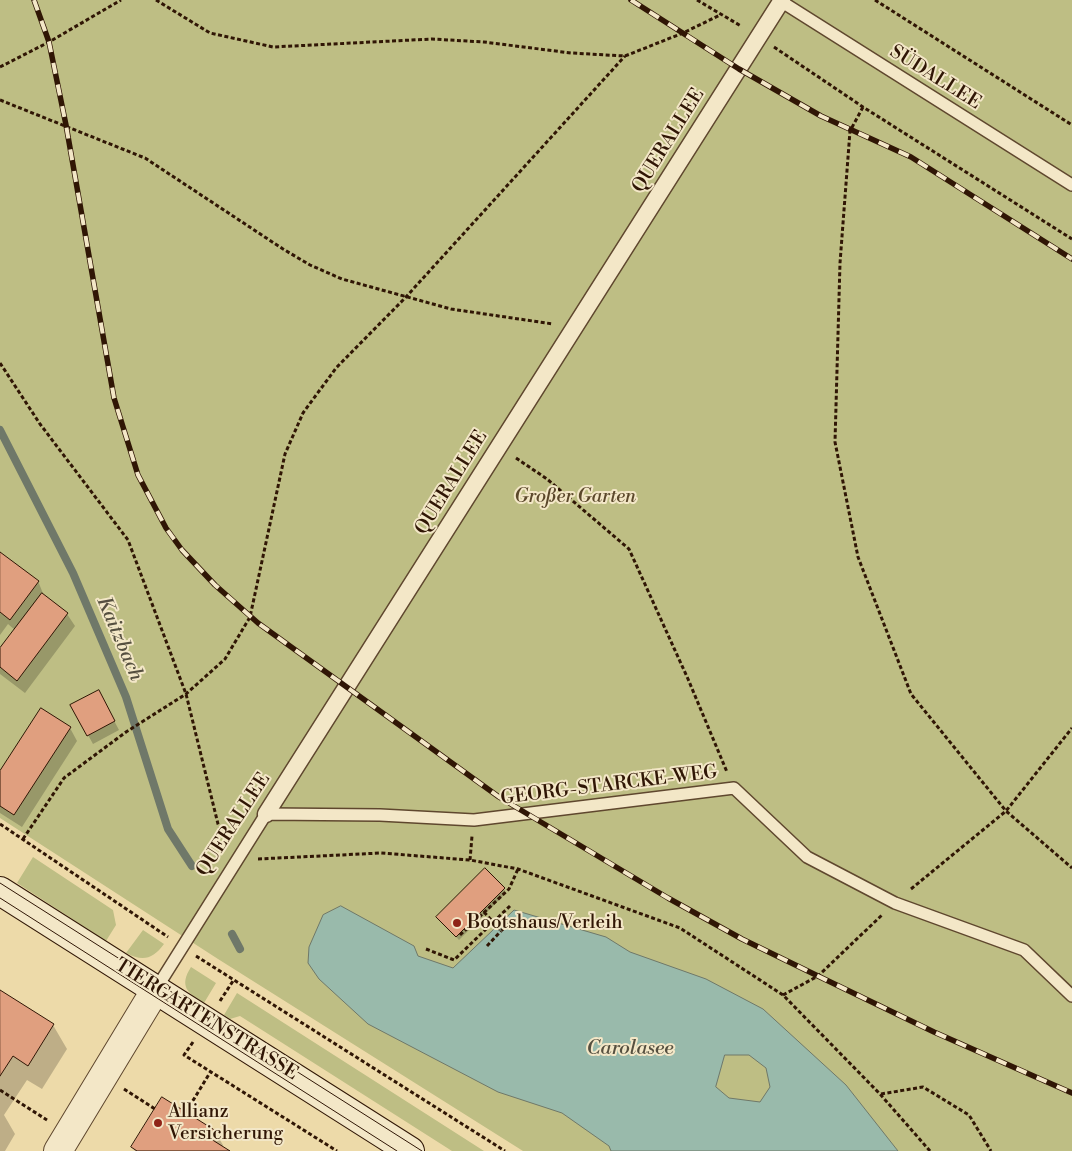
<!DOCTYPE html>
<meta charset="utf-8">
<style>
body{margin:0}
canvas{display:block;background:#eddaa9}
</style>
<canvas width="1072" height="1151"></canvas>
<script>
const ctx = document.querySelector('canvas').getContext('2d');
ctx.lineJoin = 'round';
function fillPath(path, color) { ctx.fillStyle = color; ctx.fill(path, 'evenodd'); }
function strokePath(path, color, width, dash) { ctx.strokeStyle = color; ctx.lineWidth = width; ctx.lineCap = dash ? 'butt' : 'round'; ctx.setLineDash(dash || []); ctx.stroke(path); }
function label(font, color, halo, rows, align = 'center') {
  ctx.font = font + ' "Libre Bodoni",serif'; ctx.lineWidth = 4; ctx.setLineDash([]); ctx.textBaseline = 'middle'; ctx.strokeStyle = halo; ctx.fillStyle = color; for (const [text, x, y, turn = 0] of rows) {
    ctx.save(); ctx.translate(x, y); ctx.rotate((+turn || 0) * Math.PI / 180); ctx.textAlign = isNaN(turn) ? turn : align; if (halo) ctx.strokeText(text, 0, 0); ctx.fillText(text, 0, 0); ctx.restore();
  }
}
fillPath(new Path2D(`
 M0,0H1072V1151H523L218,959L0,818Z
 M33,857L113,910L116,925L106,941L17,883Z
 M143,930L164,944C153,959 143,962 126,953Z
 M191,967L216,983L204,1003C187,993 179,986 191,967Z
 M237,993L484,1151H452L240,1016L230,1019L224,1015Z`), '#bebe84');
const water = new Path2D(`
 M341,906L414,946L418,956L453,968L514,910L606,937L630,952L706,979L763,1009L846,1085L898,1151H611L609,1146L562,1113L498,1092L368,1024L319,979L308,963L309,947L323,915ZM725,1055H749L766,1068L770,1087L760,1102L729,1098L716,1087Z`);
fillPath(water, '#99baab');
strokePath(water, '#6f7869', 1);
fillPath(new Path2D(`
 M0,554L38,581L44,596L67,614L75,626L25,693L0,674V650L15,630L8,624L0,635Z
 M103,700L119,730L93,744L72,706Z
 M70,728L77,741L22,827L0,813V774Z
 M504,889L506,893L459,940L438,917Z
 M0,992L53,1025L67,1049L42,1089L27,1080L4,1115L15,1134L5,1151H0Z
 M162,1099L215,1132L223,1145L222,1147L228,1151H135L132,1147Z`), '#0003');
strokePath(new Path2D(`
 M0,430L73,573L126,697L168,829L192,866
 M232,934L240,949`), '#6f7869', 8);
const building = new Path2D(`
 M0,552L39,581L10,620L0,612Z
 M42,593L68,613L17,681L0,667V648Z
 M99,690L115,721L87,736L70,705Z
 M41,708L71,727L14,815L0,806V771Z
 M485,868L505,888L456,937L436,917Z
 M0,990L54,1024L28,1066L13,1056L0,1076Z
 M162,1097L216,1131L211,1139L230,1151H137L131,1147Z`);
fillPath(building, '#e09f7f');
strokePath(building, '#301605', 1);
const service = new Path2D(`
 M779,0L1072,185
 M156,989L266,814L380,815L474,820L734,788L807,857L895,903L1024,950L1072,996`);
const pedestrian = new Path2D(`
 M266,814L782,0`);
const tertiary = new Path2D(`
 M58,1151L156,989`);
const secondary = new Path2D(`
 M0,891L410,1151`);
strokePath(service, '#5f472e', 14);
strokePath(pedestrian, '#5f472e', 19);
strokePath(tertiary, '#5f472e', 30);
strokePath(secondary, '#301605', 30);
strokePath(new Path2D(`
 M156,0L210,33L273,47L432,39L484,42L571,53L625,56L683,33L720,15
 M697,0L741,26
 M875,0L1072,125
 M774,47L863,107L1072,239
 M0,67L49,42L121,0
 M0,100L145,158L283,249L310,265L342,279L451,309L553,324
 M863,107L850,131L840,263L835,442L858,557L911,694L1006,811L1072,868
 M0,363L40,424L128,540L186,694L218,824L227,844
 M516,458L547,479L629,549L688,679L727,772
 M0,824L168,937
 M23,839L64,778L126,732L186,694L225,659L250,617L285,454L303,413L336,368L405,298L625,56
 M258,859L381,853L470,860L518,869L680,928L783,995L880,1094L930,1151
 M470,860L472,836
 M911,889L1006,811L1072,728
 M484,912L501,931L514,919
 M460,935L509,889L518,869
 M487,946L501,931
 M426,949L454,960L510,906
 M196,956L505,1151
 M783,995L818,976L882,915
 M220,1001L233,981
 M193,1042L184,1055L337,1151
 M124,1089L155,1109
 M0,1090L47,1120
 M881,1094L923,1087L969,1115L991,1151
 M186,1112L211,1071`), '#301605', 3, [4, 2.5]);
strokePath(service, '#f3e7c7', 11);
strokePath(pedestrian, '#f3e7c7', 16);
strokePath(tertiary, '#f3e7c7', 28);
strokePath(secondary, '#f3e7c7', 28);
strokePath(new Path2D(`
 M0,883L422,1151
 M0,898L397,1151`), '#301605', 1);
const rail = new Path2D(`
 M34,0L49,42L66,125L114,398L138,475L166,528L182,550L215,585L258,623L499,797L668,898L742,939L818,976L934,1032L1072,1093
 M631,0L739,69L821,116L911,157L1072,259`);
strokePath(rail, '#301605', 5.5);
strokePath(rail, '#f3e7c7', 4, [11]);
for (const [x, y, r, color] of [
 [457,923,5,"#8f2418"],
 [158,1123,5,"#8f2418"]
]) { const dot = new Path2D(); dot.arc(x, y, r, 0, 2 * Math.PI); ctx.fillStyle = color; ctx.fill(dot); strokePath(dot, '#f3e7c7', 2); }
label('19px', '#301605', '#f3e7c7', [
 ["SÜDALLEE",935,78,32],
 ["QUERALLEE",669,141,-58],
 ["QUERALLEE",452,483,-58],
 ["GEORG-STARCKE-WEG",609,786,-7],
 ["QUERALLEE",234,825,-57],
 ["TIERGARTENSTRASSE",206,1020,32]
]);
label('italic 19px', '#5b482b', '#f3e7c7', [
 ["Großer Garten",575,497]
]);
label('19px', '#301605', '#f3e7c7', [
 ["Bootshaus/Verleih",467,923],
 ["Allianz",168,1112],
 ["Versicherung",168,1134]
], 'left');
label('italic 20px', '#554f3f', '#f3e7c7', [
 ["Kaitzbach",119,639,67],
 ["Carolasee",630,1049]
]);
</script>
